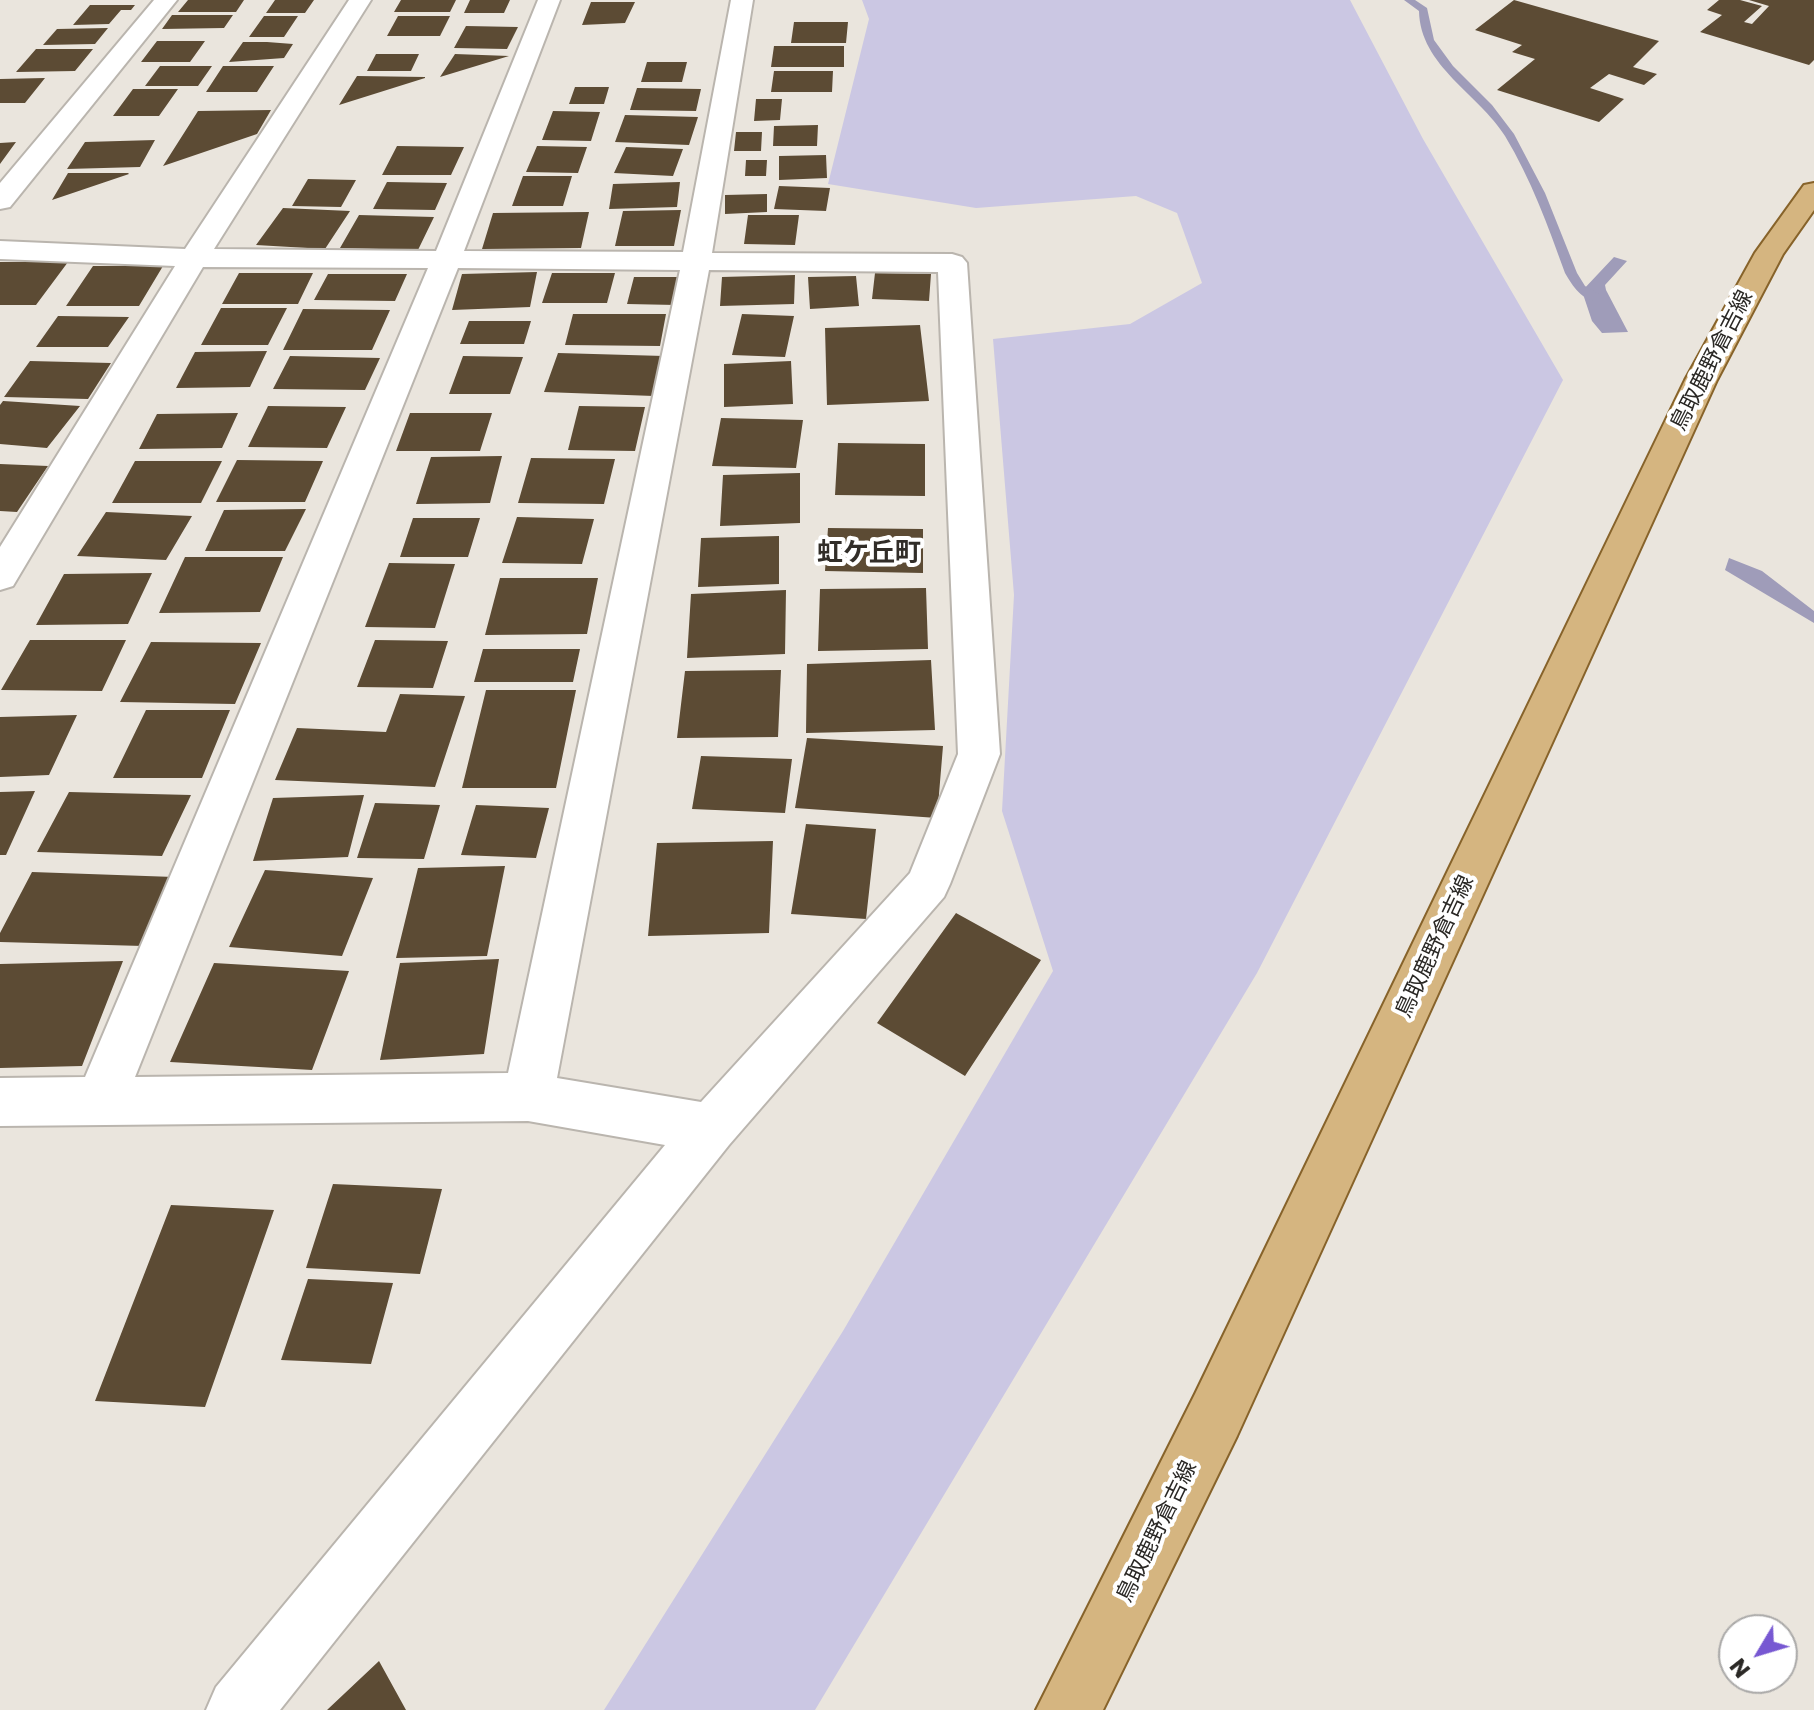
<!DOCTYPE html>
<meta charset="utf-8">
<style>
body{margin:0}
#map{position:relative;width:1814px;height:1710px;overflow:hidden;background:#eae5dd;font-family:Poppins,sans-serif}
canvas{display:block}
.north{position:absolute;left:1718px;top:1614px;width:80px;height:80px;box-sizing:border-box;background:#fff;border:2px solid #aaa9a8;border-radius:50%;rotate:232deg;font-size:22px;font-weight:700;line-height:32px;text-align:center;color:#2a2825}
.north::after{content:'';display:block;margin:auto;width:28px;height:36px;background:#7758d2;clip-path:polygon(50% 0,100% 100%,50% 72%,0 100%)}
</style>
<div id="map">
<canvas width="1814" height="1710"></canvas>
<div class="north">N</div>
</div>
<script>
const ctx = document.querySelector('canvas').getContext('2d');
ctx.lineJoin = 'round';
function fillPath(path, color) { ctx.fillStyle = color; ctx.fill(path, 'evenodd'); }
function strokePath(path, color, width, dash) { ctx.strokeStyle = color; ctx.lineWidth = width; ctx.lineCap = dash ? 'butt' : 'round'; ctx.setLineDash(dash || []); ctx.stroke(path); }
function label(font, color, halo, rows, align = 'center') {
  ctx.font = font + ' Poppins,"Noto Sans JP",sans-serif'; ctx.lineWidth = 8; ctx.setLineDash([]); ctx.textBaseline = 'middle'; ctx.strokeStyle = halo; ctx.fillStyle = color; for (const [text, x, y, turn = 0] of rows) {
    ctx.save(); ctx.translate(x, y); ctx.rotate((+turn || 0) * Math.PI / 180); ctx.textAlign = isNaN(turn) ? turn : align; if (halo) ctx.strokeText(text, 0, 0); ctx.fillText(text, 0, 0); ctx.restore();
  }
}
fillPath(new Path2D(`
 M862,0H1350L1423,139L1563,380L1257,973L815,1710H604L843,1331L1053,971L1002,811L1014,595L993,339L1130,324L1202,283L1177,213L1136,196L976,208L828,184L869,19Z`), '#cbc7e3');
fillPath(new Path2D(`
 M1614,257L1627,261L1605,285L1606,290L1628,332L1602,333L1592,321L1582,291Z
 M1729,558L1762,571L1814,611V623L1725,570Z`), '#9f9cb9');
fillPath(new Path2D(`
 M1404,0H1415L1427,8L1434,40L1453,66L1492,105L1514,134L1545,193L1577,273L1585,286L1600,295V301C1583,302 1573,287 1565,273C1548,226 1531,179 1505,136C1479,94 1420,66 1419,11Z`), '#9f9cb9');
fillPath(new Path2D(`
 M188,0H244L236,12H178Z
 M275,0H314L305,13H266Z
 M401,0H456L450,12H394Z
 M470,0H510L504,13H464Z
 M1514,0L1659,41L1633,67L1657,74L1644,85L1609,74L1590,88L1624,99L1599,122L1497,90L1535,59L1512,52L1522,45L1475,30Z
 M1719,0H1740L1762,6L1744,22L1752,24L1769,6L1749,0H1814V60L1809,65L1700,32L1722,15L1707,10Z
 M591,2H635L625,23L582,25Z
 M90,5H135L131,10H121L109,24L73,25Z
 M172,15H233L224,28L162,29Z
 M264,16H298L284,37H249Z
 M398,16H450L440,36H387Z
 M794,22H848L846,43H791Z
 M466,26L518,27L507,49L454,48Z
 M108,28L95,44L43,45L57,29Z
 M157,41H205L190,62H141Z
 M243,42H267L293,44L284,58L229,62Z
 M774,46H844V67H771Z
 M36,49H93L75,71L16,72Z
 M376,54H419L411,71H367Z
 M455,54L509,56L440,77Z
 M647,62H687L682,82H641Z
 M160,66H212L198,86H145Z
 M223,66H274L257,92H206Z
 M774,71H833L832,92H771Z
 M357,76L425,77V78L339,105Z
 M45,78L25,103H0V79Z
 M575,87H609L604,104H569Z
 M637,88L701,89L696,111L630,110Z
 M133,89H178L159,116H113Z
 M756,99H782L780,120L754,121Z
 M271,110L257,134L163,166L198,111Z
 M553,111L600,112L591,141L542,140Z
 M625,115L698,117L689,145L615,142Z
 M818,125L817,146H773L774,126Z
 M736,132H762L761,151H734Z
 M155,140L140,167L67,169L85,142Z
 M16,142L0,164V143Z
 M397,146L464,147L451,175H382Z
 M537,146L587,147L578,173L526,172Z
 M626,147L683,149L673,176L614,173Z
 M826,155L827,178L779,180V156Z
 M746,160H767L766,176H745Z
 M68,173H128L129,174L52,200Z
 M523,176H572L563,206H512Z
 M308,179L356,180L341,207L292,206Z
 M387,182L447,183L435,210L373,209Z
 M680,182L677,207L609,209L613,184Z
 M779,186L830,188L826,211L774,209Z
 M767,194V212L725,214V195Z
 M283,208L350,211L325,249L256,245Z
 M681,210L674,246H615L623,211Z
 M589,212L581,248L482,249L493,213Z
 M359,215L434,217L418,250L340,248Z
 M748,215H799L795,245L744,244Z
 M0,262H68L36,305H0Z
 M93,266H163L139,306H66Z
 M537,272L530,307L452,310L462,274Z
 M239,273H313L298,304H222Z
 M552,273H615L607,303H542Z
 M875,273L931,274L929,301L872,299Z
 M328,274H407L395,301L314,300Z
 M795,275L794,304L720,306L722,277Z
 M856,276L859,306L810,309L808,277Z
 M634,277H683L676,305L627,304Z
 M221,308H287L268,345H201Z
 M303,309L390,310L372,350H283Z
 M573,314H666L660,346L565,345Z
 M742,314L794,316L785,357L732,355Z
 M58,316L129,317L108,347H36Z
 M469,321H531L524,344H460Z
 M920,325L929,401L827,405L825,328Z
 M267,351L250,387L176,388L195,352Z
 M558,353L664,356L654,396L544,392Z
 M290,356L380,358L365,390L273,389Z
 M463,356L523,357L510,394H449Z
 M30,361L111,363L88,399L4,397Z
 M791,361L793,404L724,407V364Z
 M3,401L80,406L47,448L0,444V405Z
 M268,406L346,407L327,448L248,447Z
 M579,406L645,407L635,451L568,450Z
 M238,413L222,448L139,449L157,414Z
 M410,413H492L480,451H396Z
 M721,418L803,420L796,468L712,466Z
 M838,443L925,444V496L835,495Z
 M502,456L490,503L416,504L431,457Z
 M531,458L615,459L604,504L518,503Z
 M237,460L323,461L305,502H216Z
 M135,461H222L201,503H112Z
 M0,464L48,466L17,512L0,511Z
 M800,473V523L720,526L723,475Z
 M306,509L285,551H205L224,510Z
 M106,512L192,516L166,560L77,556Z
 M517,517L594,519L582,564L502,563Z
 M413,518H480L468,557H400Z
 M828,528L923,529V573L825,571Z
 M779,536V584L698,587L701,538Z
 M185,557H283L260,612L159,613Z
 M389,563L455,564L435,628L365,627Z
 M152,573L128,624L36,625L64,574Z
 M500,578H598L587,634L485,635Z
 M926,588L928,649L818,651L820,589Z
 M786,590L785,654L687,658L691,594Z
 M30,640H126L102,691L1,690Z
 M375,640L448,641L433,688L357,687Z
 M151,642L261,643L235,704L120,702Z
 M483,649H580L573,682H474Z
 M931,660L935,730L806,733L807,664Z
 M781,670L778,737L677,738L685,671Z
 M486,690H576L556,788H462Z
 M400,694L465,696L435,787L275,780L297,728L386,732Z
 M146,710H230L202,778H113Z
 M77,715L49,775L0,777V717Z
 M807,738L943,746L937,818L795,808Z
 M701,756L792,759L785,813L692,809Z
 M35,791L6,855H0V792Z
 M69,792L191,795L162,856L37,852Z
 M364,795L348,857L253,861L273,798Z
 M375,803L440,805L424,859L357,858Z
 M476,805L549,808L536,858L461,855Z
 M806,824L876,829L866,919L791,914Z
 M773,841L769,933L648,936L657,843Z
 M505,866L487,956L396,958L418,868Z
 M265,870L373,878L342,956L229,947Z
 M32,872L174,877L143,946L0,942V933Z
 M956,913L1041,960L965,1076L877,1023Z
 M499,959L484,1054L380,1060L400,963Z
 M123,961L82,1066L0,1068V964Z
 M214,963L349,971L312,1070L170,1062Z
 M333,1184L442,1189L420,1274L306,1268Z
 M171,1205L274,1210L205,1407L95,1401Z
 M308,1279L393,1283L371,1364L281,1360Z
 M379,1661L406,1710H327Z`), '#5c4b34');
const minor = new Path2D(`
 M154,0H177L10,207L0,209V183Z
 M349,0H371L214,249L436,251L538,0H560L464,251L683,252L731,0H753L712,253L952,254L962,257L967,263L1000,754L950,884L944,897L729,1145L280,1710H206L216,1687L665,1145L528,1121L0,1126V1078L85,1077L428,268L203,267L13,586L0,590V547L175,266L0,259V241L185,249ZM458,268L680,270L508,1073L135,1077ZM709,270L938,272L958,754L910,873L701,1102L557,1078Z`);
const major = new Path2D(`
 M1814,183V210L1783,254L1717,380L1237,1436L1103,1710H1036L1195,1394L1685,380L1755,253L1804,185Z`);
strokePath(minor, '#bab5ae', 4);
strokePath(major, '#87632a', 4);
fillPath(minor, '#fff');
fillPath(major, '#d5b580');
label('22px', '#2a2825', '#fff', [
 ["鳥取鹿野倉吉線",1713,361,-63],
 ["鳥取鹿野倉吉線",1436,947,-65],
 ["鳥取鹿野倉吉線",1158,1532,-64]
]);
label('bold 26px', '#312d28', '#fff', [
 ["虹ケ丘町",869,554]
]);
</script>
